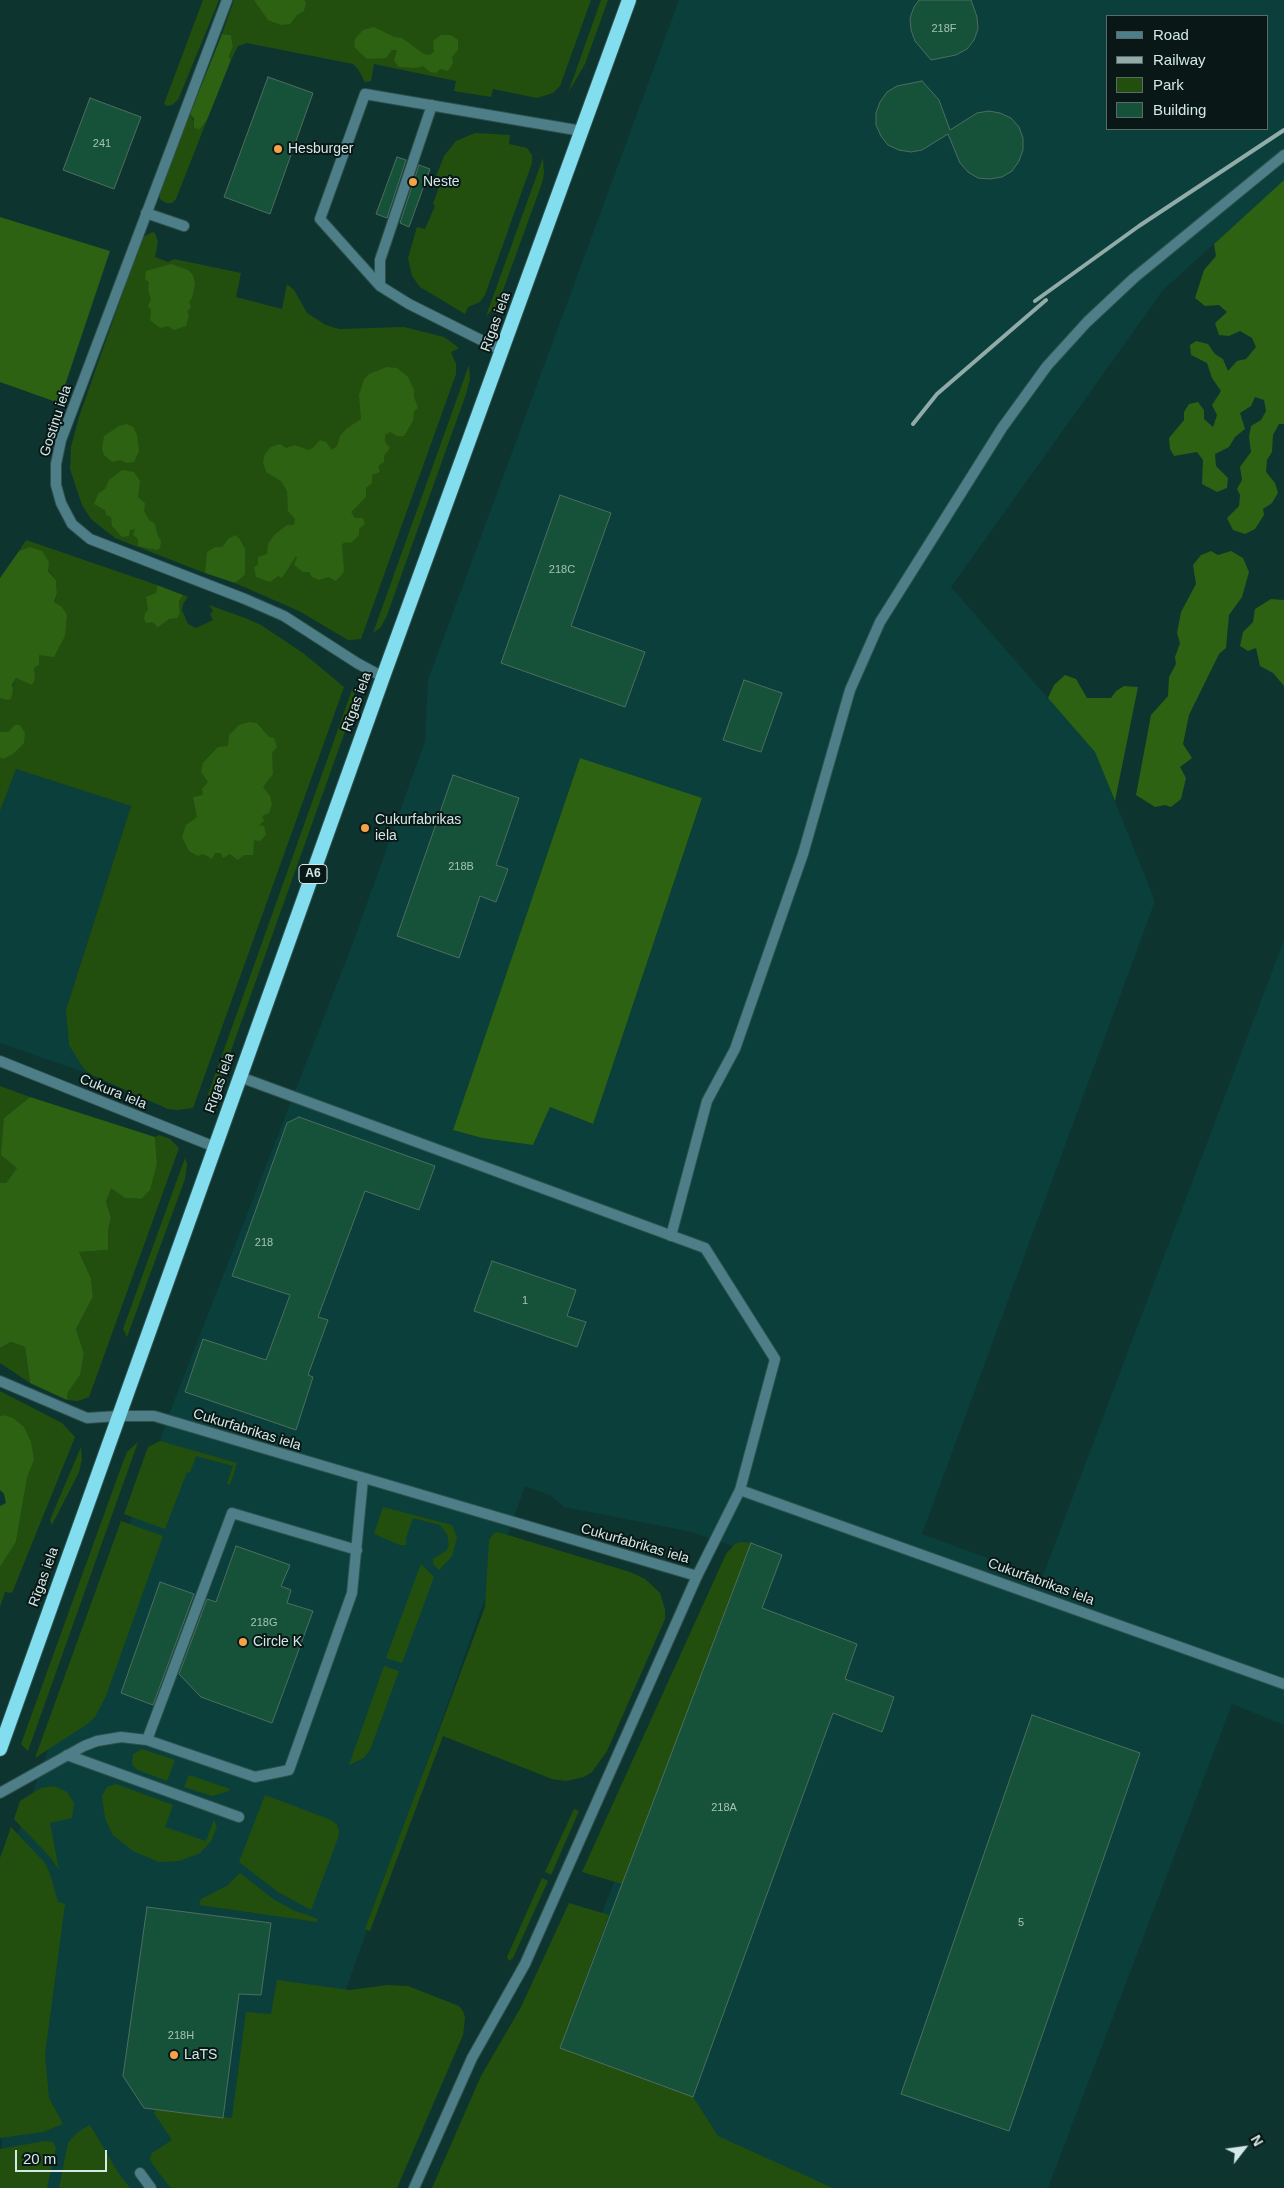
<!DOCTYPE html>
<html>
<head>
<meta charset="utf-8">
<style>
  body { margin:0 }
  #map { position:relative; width:1284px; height:2188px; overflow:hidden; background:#0e3430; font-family:Helvetica,sans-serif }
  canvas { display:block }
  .legend { position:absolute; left:1106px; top:15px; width:162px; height:115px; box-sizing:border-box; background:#091817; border:1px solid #5a6b69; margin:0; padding:6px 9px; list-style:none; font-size:15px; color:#d4e8e5 }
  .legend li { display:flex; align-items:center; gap:10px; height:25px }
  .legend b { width:25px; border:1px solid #5a6b69 }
  .north { position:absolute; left:1219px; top:2123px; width:50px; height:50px; -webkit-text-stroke:4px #091817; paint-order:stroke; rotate:60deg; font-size:14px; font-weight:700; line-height:20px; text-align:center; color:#d4e8e5 }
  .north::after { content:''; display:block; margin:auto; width:18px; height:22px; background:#d4e8e5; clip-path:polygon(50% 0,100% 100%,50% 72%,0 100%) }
  .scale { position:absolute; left:15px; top:2150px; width:92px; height:22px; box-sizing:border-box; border:2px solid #d4e8e5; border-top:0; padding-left:6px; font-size:15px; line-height:18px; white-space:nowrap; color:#d4e8e5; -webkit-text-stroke:4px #091817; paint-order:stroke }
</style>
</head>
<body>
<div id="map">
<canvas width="1284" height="2188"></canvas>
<ul class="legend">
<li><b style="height:6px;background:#4e7f89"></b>Road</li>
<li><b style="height:6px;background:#91aba8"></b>Railway</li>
<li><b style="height:14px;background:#234f0e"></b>Park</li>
<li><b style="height:14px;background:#16523a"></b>Building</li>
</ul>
<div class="north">N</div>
<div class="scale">20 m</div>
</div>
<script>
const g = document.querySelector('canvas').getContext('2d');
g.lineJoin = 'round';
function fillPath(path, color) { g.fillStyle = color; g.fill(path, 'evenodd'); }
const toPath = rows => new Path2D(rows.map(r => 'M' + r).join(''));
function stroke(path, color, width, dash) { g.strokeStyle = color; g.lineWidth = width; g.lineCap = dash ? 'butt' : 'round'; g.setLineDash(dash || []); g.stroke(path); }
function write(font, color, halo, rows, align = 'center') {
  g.font = font + ' Helvetica,sans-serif'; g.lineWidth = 4; g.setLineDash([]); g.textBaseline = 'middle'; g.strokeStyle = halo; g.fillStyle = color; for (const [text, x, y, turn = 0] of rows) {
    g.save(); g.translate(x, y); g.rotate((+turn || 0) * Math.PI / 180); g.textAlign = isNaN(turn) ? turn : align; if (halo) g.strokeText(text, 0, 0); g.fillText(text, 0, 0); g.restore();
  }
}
fillPath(toPath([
  [679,0,1284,0,1284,180,1163,290,951,587,1095,752,1155,901,922,1534,1042,1578,1284,940,1284,1725,1232,1704,1048,2188,833,2188,545,2059,744,1550,692,1532,564,1507,550,1495,525,1486,301,2116,206,2188,2,2188,0,1883,173,1404,351,948,425,741,428,680],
  [1108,16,1268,16,1268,129,1108,129],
  [580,758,702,799,592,1124,550,1107,533,1145,482,1138,453,1130],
  [16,769,131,806,66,1010,83,1069,92,1075,0,1043,0,811]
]), '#0b3f3b');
fillPath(toPath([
  [203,0,219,0,178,100,172,105,167,106,164,104],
  [234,0,591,0,560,86,553,93,537,98,493,89,491,97,454,91,456,81,374,64,371,81,365,82,358,69,353,64,247,43,238,46,231,60,229,57,233,46,231,35,222,34],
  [601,0,608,0,585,64,568,93],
  [190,114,199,130,207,120,176,199,172,203,166,203,160,199,159,193],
  [475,133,510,135,509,144,527,148,532,155,532,163,485,295,480,302,468,307,465,314,420,287,412,276,408,258,417,227,425,229,435,206,433,204,439,187,433,184,444,156,456,141],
  [543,158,544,174,542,183,498,304,486,316],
  [152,232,155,233,158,242,155,257,168,262,174,259,241,273,236,297,282,309,287,284,294,290,307,313,326,325,339,329,404,327,444,337,459,348,451,352,456,364,456,374,361,639,348,640,299,611,235,583,245,575,245,547,240,539,228,539,222,547,208,559,205,573,115,538,91,519,82,505,70,469,71,447,79,417,142,238],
  [469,365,470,379,466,394,386,618,380,628,373,633],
  [26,540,157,585,156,593,148,602,148,610,152,622,162,623,180,613,179,602,183,595,188,597,183,604,182,610,188,624,196,628,213,620,210,614,213,611,209,605,245,618,261,625,303,653,344,687,193,1108,177,1110,168,1109,92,1075,84,1069,69,1045,66,1010,131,806,16,769,0,811,0,757,4,759,8,732,0,732,0,698,6,700,16,678,23,680,33,674,34,668,39,665,39,655,57,593,56,580,29,547,19,551],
  [353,687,355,700,348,723,218,1087,212,1098,205,1103],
  [0,1086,30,1097,4,1118,17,1168,6,1183,0,1183],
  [159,1135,170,1139,179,1148,89,1397,78,1401,67,1400,68,1392,80,1374,84,1354,76,1329,93,1297,91,1278,79,1252,108,1250,108,1231,111,1217,106,1202,111,1187,125,1198,141,1199,157,1163,155,1137],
  [185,1158,187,1164,185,1179,127,1337,123,1329],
  [11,1342,25,1347,30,1383,0,1363,0,1348],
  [0,1391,62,1423,75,1437,12,1593,5,1592,0,1607,0,1567,16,1542,27,1478,34,1460,3,1415,0,1416],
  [160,1441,237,1463,230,1485,227,1484,233,1466,196,1456,190,1473,187,1472,165,1529,124,1514,148,1447],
  [138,1442,28,1751,21,1744,123,1462,127,1452],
  [81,1447,82,1459,79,1472,52,1525,50,1520],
  [383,1507,452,1525,457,1538,452,1556,439,1570,433,1564,433,1559,446,1551,449,1545,447,1534,440,1525,413,1518,406,1538,406,1545,400,1545,374,1534],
  [121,1521,163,1536,106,1696,95,1717,86,1725,35,1758],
  [498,1532,630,1572,645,1579,660,1593,665,1609,665,1619,607,1751,592,1772,584,1777,566,1781,552,1779,443,1736,370,1931,365,1929,485,1607,489,1540,494,1533],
  [741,1542,751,1543,622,1884,582,1872,726,1554,735,1544],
  [421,1564,434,1577,402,1663,386,1658],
  [384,1666,399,1671,370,1750,364,1758,349,1765],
  [142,1749,175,1760,167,1781,138,1770,132,1765,133,1754],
  [189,1775,230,1789,229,1791,212,1796,184,1787],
  [116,1784,173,1805,165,1827,206,1841,214,1820,217,1827,211,1841,200,1853,179,1861,159,1862,133,1851,113,1835,105,1818,102,1796,107,1787],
  [54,1786,67,1792,74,1803,72,1818,50,1823,59,1870,51,1858,14,1819,20,1801,41,1788],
  [265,1795,331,1820,337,1825,339,1831,338,1838,311,1910,278,1892,239,1862],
  [574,1809,579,1811,551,1875,545,1872],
  [11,1827,45,1863,50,1874,58,1902,65,1904,45,2054,49,2098,63,2124,43,2132,0,2138,0,1858],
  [240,1873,273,1899,293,1910,318,1919,317,1922,199,1905,201,1899,227,1886],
  [542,1878,548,1881,513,1958,509,1961,507,1957],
  [569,1903,609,1915,560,2048,693,2097,718,2136,833,2188,432,2188,481,2076,521,2007],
  [277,1980,350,1990,388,1985,408,1986,459,2006,463,2011,465,2018,463,2035,397,2188,171,2188,153,2165,150,2159,152,2153,172,2140,154,2113,156,2109,232,2118,246,2012,271,2014],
  [90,2125,119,2174,130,2188,59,2188,68,2143,78,2132],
  [45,2141,53,2142,56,2148,47,2188,0,2188,0,2149]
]), '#234f0e');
fillPath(toPath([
  [254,0,304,0,306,2,304,11,297,15,290,24,281,25,268,20],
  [374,27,394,37,402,38,424,54,429,55,434,52,433,41,441,35,451,35,458,40,458,50,452,57,453,63,448,71,440,69,436,73,430,72,423,66,416,68,399,67,394,61,397,50,392,50,386,58,367,59,354,47,355,39,363,30],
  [222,34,231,35,233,46,229,57,231,60,207,120,199,130,194,127,194,119,190,114],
  [1284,180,1284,424,1279,424,1273,435,1272,452,1267,460,1266,472,1275,483,1278,493,1272,503,1263,509,1264,515,1255,529,1245,534,1233,530,1227,518,1239,506,1240,495,1237,489,1242,480,1240,467,1251,452,1249,437,1251,426,1261,420,1266,411,1264,400,1255,397,1251,406,1240,413,1245,429,1235,437,1229,447,1215,454,1216,466,1228,478,1227,488,1217,492,1202,484,1203,460,1197,452,1174,456,1170,449,1169,438,1184,420,1184,412,1189,404,1198,402,1204,410,1204,419,1213,427,1217,415,1212,405,1221,391,1212,378,1207,363,1191,355,1190,345,1196,341,1208,344,1215,354,1223,359,1228,371,1237,361,1246,359,1256,347,1252,338,1240,331,1229,336,1219,335,1215,323,1227,312,1219,305,1205,306,1195,298,1204,270,1216,256,1214,244],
  [0,217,110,251,59,403,0,382],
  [171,264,188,270,193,275,195,284,192,298,189,302,191,307,187,312,189,315,186,326,174,330,168,326,160,328,150,320,151,310,148,306,151,299,148,290,149,282,145,279,146,271],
  [387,367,397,368,408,377,414,390,414,397,418,408,414,411,413,421,404,436,397,436,390,432,385,435,385,442,390,448,384,456,384,462,378,466,380,472,372,475,372,483,366,488,366,497,351,512,355,518,363,518,365,524,359,529,359,535,351,543,346,542,342,544,344,571,341,576,335,581,329,577,319,580,312,577,309,572,303,572,294,565,297,557,296,556,282,578,278,576,270,582,256,577,254,567,258,565,258,557,267,554,268,544,274,535,287,525,294,525,295,519,288,511,287,491,281,481,266,472,263,462,265,454,271,447,280,444,286,448,295,445,308,450,313,448,320,440,326,442,332,450,337,446,340,436,346,429,361,419,359,395,364,379,369,374],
  [127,424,133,427,137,435,139,451,134,462,127,463,120,460,112,462,104,455,102,449,104,436,119,426],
  [122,470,134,472,140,481,138,497,145,503,144,511,149,520,155,524,157,534,161,541,160,548,157,550,138,546,138,539,133,535,135,529,130,530,129,536,122,537,112,526,111,517,106,515,105,510,94,504,98,494,105,489,109,480],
  [235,535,240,539,245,548,245,575,235,583,205,573,207,552,215,547,222,547,228,539],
  [29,547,42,551,49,562,48,571,56,580,57,593,54,602,62,607,67,615,65,636,54,657,39,655,39,665,34,668,35,679,32,685,16,678,12,685,13,690,11,699,6,700,0,698,0,578,19,551],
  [1211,551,1218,555,1231,551,1243,558,1249,572,1242,597,1229,615,1226,648,1219,654,1189,715,1183,744,1192,758,1180,767,1186,778,1181,799,1171,807,1165,805,1155,807,1136,795,1151,715,1168,696,1169,677,1176,664,1175,657,1180,643,1177,633,1181,612,1196,584,1193,565,1201,555],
  [157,585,183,595,179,602,180,613,177,618,169,619,158,627,152,622,146,623,144,619,145,613,148,610,146,597,156,593],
  [1271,599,1284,600,1284,686,1273,673,1260,666,1256,648,1248,651,1240,646,1243,632,1253,622,1255,609],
  [1065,675,1076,679,1087,698,1111,698,1116,691,1124,686,1138,687,1115,801,1095,752,1048,698,1054,685],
  [249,722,257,723,269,737,274,738,277,747,272,753,273,774,263,787,270,796,272,804,269,813,262,816,264,821,259,825,264,826,266,835,260,841,254,840,253,855,244,855,238,860,230,854,223,858,221,853,215,853,212,859,203,854,198,856,189,851,182,837,186,825,197,817,193,797,203,795,202,789,208,782,201,772,203,763,218,747,228,746,229,735,239,725],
  [15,725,20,725,25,733,24,743,13,754,3,759,0,757,0,732,8,732],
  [580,758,702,798,593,1124,550,1107,533,1145,482,1138,453,1130],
  [30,1097,155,1137,157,1163,150,1190,141,1199,125,1198,111,1188,106,1202,111,1217,108,1231,108,1250,79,1252,91,1278,93,1297,76,1329,84,1354,80,1375,68,1392,67,1400,30,1383,25,1347,11,1342,0,1348,0,1183,6,1183,17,1168,1,1155,4,1118],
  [3,1415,13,1418,24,1427,31,1442,34,1460,27,1478,16,1542,0,1567,0,1506,6,1503,4,1494,0,1490,0,1416]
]), '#2c6212');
const building = toPath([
  [919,0,971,0,977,17,978,29,974,40,967,49,956,55,931,60,915,41,911,30,910,18,914,7,919,0],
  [268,77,313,93,270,214,224,197,268,77],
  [922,81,939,100,950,130,977,113,989,111,1000,113,1011,118,1019,127,1023,138,1023,150,1019,161,1012,171,1002,177,990,179,978,178,968,172,960,163,948,134,922,150,911,152,899,150,888,145,881,136,876,125,876,113,880,102,887,92,897,86,922,81],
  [90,98,141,117,114,189,63,170,90,98],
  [397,157,406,160,387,218,376,214,397,157],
  [419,165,430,169,409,227,400,223,419,165],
  [560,495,611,513,571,626,645,652,625,707,501,663,560,495],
  [744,680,782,693,761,752,723,740,744,680],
  [453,775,519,798,496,865,508,869,496,902,480,896,459,958,397,936,453,775],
  [299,1117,435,1166,419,1210,365,1191,318,1317,328,1320,308,1375,313,1377,296,1430,185,1392,203,1339,266,1360,290,1295,232,1276,287,1123,299,1117],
  [492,1261,576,1290,567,1316,586,1322,577,1347,474,1311,492,1261],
  [751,1543,782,1555,762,1608,857,1644,845,1679,894,1697,882,1732,833,1713,693,2097,560,2048,751,1543],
  [236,1546,290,1565,281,1586,291,1590,287,1603,313,1611,272,1723,201,1697,179,1674,207,1599,216,1602,236,1546],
  [160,1582,194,1594,153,1705,121,1693,160,1582],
  [1032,1715,1140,1753,1009,2131,901,2094,1032,1715],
  [147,1907,271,1923,261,1995,239,1994,223,2118,144,2108,123,2076,147,1907]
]);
fillPath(building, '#16523a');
stroke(building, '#4f6d5e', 1);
const service = toPath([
  [146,213,184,226],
  [380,286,380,260,432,105],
  [503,351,409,304,380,286,320,219,365,94,582,131],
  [671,1236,707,1101,735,1049,803,854,850,690,880,622,1002,428,1047,366,1087,322,1134,278,1284,155],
  [0,1381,87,1418,119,1416],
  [147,1740,232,1513,357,1550],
  [67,1755,239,1817],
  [0,1793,84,1746,97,1741,121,1737,147,1740,255,1777,289,1770,352,1593,363,1479],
  [140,2173,151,2188],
  [414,2188,472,2058,525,1964,697,1576]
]);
const minor = toPath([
  [227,0,61,440,56,464,56,485,61,503,72,524,90,539,245,599,284,616,357,663,383,677],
  [0,1061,215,1147],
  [240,1077,705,1248,775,1359,740,1490],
  [119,1416,154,1416,697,1576,740,1490,1284,1684]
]);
const trunk = toPath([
  [0,1749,383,677,629,0]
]);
stroke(service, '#2e514d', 12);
stroke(minor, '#2e514d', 12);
stroke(trunk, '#2e514d', 16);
stroke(service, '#4e7f89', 10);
stroke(minor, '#4e7f89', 10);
stroke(trunk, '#82deef', 14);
stroke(toPath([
  [1035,301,1139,226,1284,130],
  [913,424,937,394,1046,300]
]), '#91aba8', 4);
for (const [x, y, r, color] of [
  [278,149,5,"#f6a247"],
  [413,182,5,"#f6a247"],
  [365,828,5,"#f6a247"],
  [243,1642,5,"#f6a247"],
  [174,2055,5,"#f6a247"]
]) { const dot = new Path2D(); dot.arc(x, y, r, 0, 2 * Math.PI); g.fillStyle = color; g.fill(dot); stroke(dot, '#091817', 2); }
write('11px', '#a4c2ba', null, [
  ["218F",944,29],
  ["241",102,144],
  ["218C",562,570],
  ["218B",461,867],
  ["218",264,1243],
  ["1",525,1301],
  ["218G",264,1623],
  ["218A",724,1808],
  ["5",1021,1923],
  ["218H",181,2036]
]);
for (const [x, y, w] of [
  [313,874,28]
]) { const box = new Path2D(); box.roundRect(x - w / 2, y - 9.5, w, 19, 4); g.fillStyle = '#091817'; g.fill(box); stroke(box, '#d4e8e5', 1); }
write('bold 12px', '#d4e8e5', null, [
  ["A6",313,874]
]);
write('14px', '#d4e8e5', '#091817', [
  ["Hesburger",288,149],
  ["Neste",423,182],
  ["Cukurfabrikas",375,820],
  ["iela",375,836],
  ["Circle K",253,1642],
  ["LaTS",184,2055]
], 'left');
write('14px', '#d4e8e5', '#091817', [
  ["Rīgas iela",496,322,-70],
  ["Gostiņu iela",56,421,-72],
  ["Rīgas iela",357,702,-70],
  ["Rīgas iela",220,1083,-71],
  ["Cukura iela",113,1092,22],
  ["Cukurfabrikas iela",247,1430,17],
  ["Cukurfabrikas iela",635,1544,16],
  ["Rīgas iela",44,1577,-70],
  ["Cukurfabrikas iela",1041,1582,20]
]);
</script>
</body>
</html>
